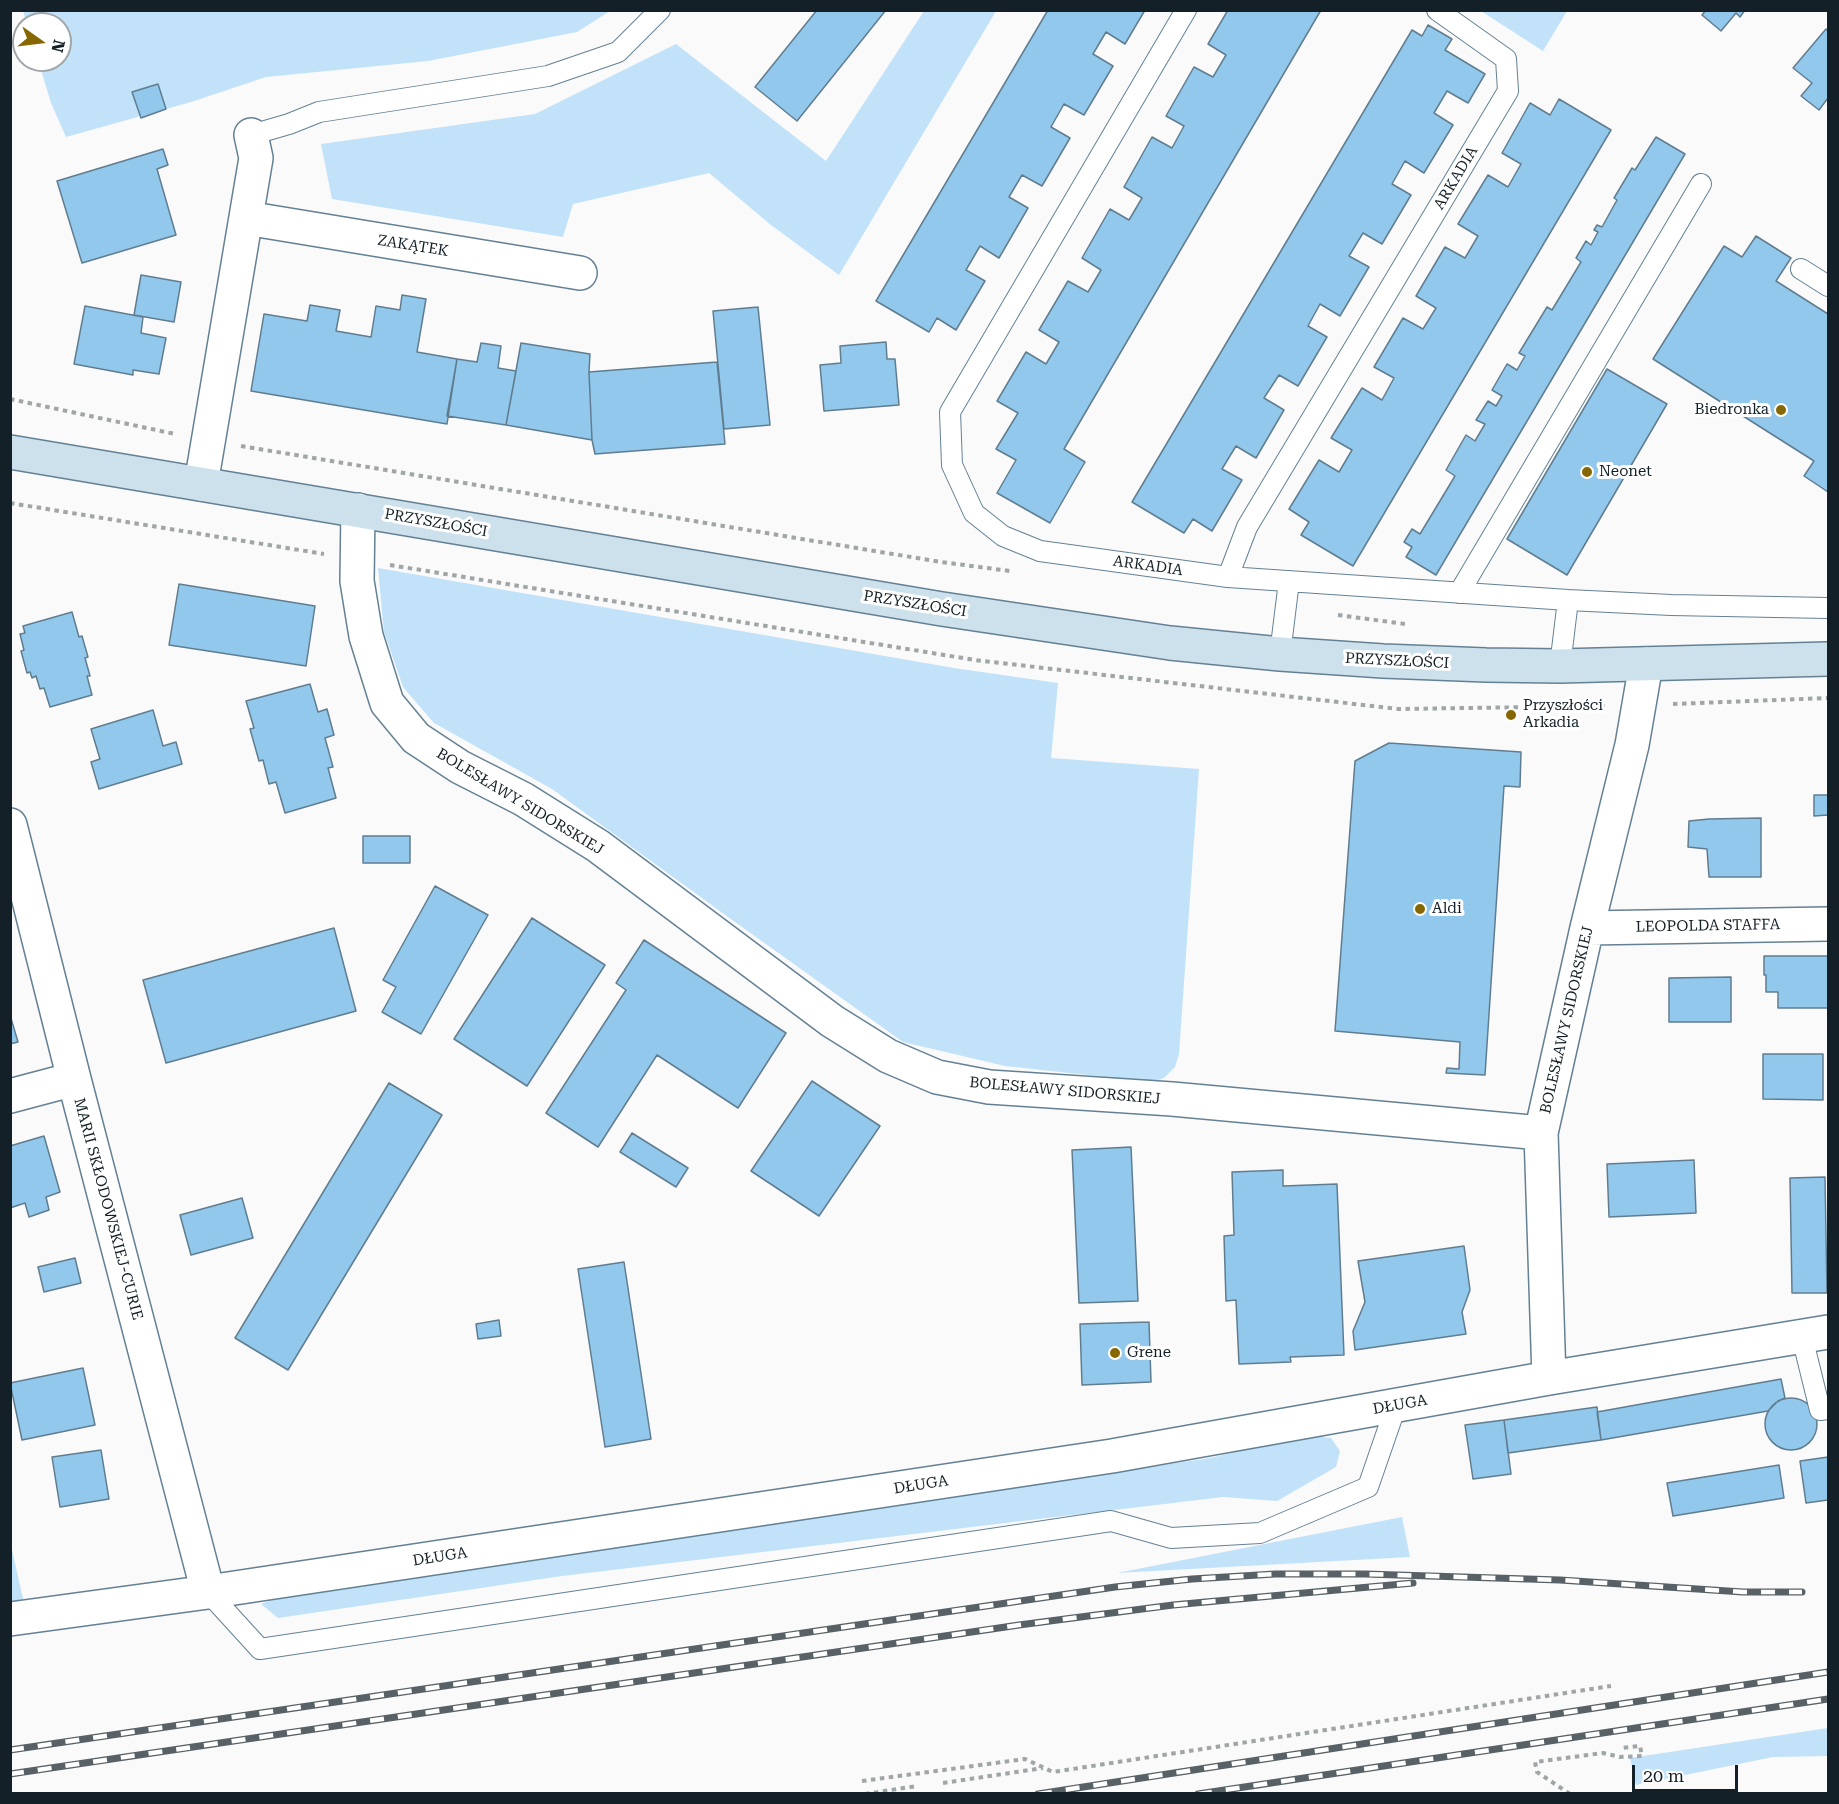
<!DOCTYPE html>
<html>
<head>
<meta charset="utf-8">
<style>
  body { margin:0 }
  #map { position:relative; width:1839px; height:1804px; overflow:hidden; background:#fafafa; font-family:"Roboto Serif",serif }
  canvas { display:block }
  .frame { position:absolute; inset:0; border:12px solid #142027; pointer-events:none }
  .north { position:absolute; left:12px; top:12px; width:60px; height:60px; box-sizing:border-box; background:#fff; border:2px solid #a1a6a9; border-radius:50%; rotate:104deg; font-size:16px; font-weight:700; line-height:24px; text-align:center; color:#142027 }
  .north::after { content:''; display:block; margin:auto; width:21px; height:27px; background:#866701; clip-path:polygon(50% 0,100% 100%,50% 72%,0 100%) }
  .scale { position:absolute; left:1632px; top:1765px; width:106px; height:27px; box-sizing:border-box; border:3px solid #142027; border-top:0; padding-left:8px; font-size:18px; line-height:21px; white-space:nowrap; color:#142027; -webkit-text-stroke:4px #fff; paint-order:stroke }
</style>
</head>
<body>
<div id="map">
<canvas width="1839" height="1804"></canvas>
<div class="frame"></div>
<div class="north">N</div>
<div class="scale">20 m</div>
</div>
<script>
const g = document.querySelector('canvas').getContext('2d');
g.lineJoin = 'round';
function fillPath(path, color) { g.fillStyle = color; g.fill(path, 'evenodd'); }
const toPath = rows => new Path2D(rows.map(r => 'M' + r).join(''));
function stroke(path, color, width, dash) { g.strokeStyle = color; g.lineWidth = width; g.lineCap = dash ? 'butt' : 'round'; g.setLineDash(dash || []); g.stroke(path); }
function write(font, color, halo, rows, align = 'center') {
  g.font = font + ' "Roboto Serif",serif'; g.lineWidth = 6; g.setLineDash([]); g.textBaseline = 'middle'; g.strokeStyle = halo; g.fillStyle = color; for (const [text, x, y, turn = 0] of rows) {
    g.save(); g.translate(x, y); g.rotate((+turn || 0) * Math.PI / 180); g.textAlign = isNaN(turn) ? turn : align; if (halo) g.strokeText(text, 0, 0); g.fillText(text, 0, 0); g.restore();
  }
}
fillPath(toPath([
  [23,11,610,11,577,32,428,61,266,77,191,102,66,137,51,103,38,60,60,60,60,24,27,24],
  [924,11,996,11,839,275,771,225,709,173,573,204,563,237,332,199,321,144,535,114,676,44,826,161],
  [1481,11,1567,11,1543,51],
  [378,568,954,668,1058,683,1051,758,1199,769,1179,1054,1175,1067,1164,1078,1152,1082,1005,1066,903,1042,728,917,552,789,434,723,403,687,384,632],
  [1308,1435,1331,1438,1340,1451,1336,1467,1277,1501,1223,1497,562,1576,278,1618,261,1604,289,1593,767,1524,1210,1458],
  [1402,1517,1410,1557,1117,1573],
  [10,1541,24,1603,10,1605],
  [1828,1728,1828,1756,1773,1757,1636,1785,1630,1758]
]), '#c1e2f9');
const building = toPath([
  [817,10,886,10,797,121,755,87,817,10],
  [1048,10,1145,10,1125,44,1106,32,1093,54,1113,66,1084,115,1064,104,1051,127,1070,138,1042,186,1022,175,1009,197,1028,208,999,258,980,246,966,270,985,281,956,330,937,318,929,332,876,301,1048,10],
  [1228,10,1321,10,1064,449,1085,462,1050,523,997,493,1016,460,996,449,1018,413,997,401,1026,352,1046,364,1059,342,1039,330,1068,281,1088,292,1101,270,1082,258,1110,209,1129,220,1142,198,1124,187,1152,137,1172,148,1184,126,1166,116,1194,67,1213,77,1226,55,1208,44,1228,10],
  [1706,10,1745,10,1740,17,1736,13,1721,31,1702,15,1706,10],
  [1428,25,1452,39,1445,50,1485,74,1468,103,1447,91,1434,113,1453,125,1424,173,1405,161,1392,184,1411,195,1382,244,1363,233,1349,256,1369,267,1340,316,1320,304,1308,326,1327,337,1298,386,1279,375,1264,398,1284,410,1256,458,1236,446,1222,469,1242,480,1212,531,1193,519,1184,533,1132,502,1412,30,1422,36,1428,25],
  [1826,29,1828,31,1828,98,1819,110,1801,96,1812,83,1793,68,1826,29],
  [158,84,166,109,141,118,132,92,158,84],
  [1559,99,1611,130,1353,566,1301,535,1309,522,1289,509,1319,460,1339,472,1352,450,1331,438,1362,388,1382,400,1394,378,1374,367,1403,318,1423,329,1436,308,1416,296,1445,247,1465,258,1478,236,1458,224,1488,175,1508,187,1521,164,1502,153,1530,103,1550,115,1559,99],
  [1656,137,1685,154,1436,575,1406,557,1412,547,1404,542,1412,529,1420,534,1455,476,1446,470,1466,435,1475,441,1485,424,1476,420,1488,401,1496,406,1502,396,1492,390,1507,364,1517,370,1525,356,1519,353,1547,307,1552,310,1581,262,1576,258,1586,241,1591,245,1598,232,1594,230,1597,225,1602,227,1617,200,1614,198,1632,168,1635,170,1656,137],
  [163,149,168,165,157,169,176,235,82,263,57,181,163,149],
  [1756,236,1791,258,1776,281,1828,314,1828,492,1804,476,1814,461,1653,359,1724,246,1742,257,1756,236],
  [141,275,181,282,174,322,134,315,141,275],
  [402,295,426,299,417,352,457,359,447,424,251,391,264,314,307,321,310,305,340,310,336,331,371,337,376,306,400,310,402,295],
  [85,306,143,317,141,333,166,338,159,374,133,370,133,375,74,364,85,306],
  [758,307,770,425,724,429,713,311,758,307],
  [886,342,887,359,895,359,899,405,824,411,820,365,841,363,840,346,886,342],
  [481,343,501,346,498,368,516,371,506,425,447,416,457,359,477,362,481,343],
  [521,343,590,354,589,372,592,440,506,425,521,343],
  [717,362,725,444,595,454,592,440,589,372,717,362],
  [1607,369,1667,404,1567,575,1507,539,1607,369],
  [179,584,315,606,306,666,169,645,179,584],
  [72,612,79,637,82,636,88,657,85,658,90,676,87,676,92,695,50,707,44,688,40,689,36,676,32,678,30,672,27,673,21,651,24,650,20,634,25,633,23,626,72,612],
  [310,684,318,712,327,709,334,735,325,738,333,767,328,768,336,798,285,813,276,782,269,784,263,760,259,761,250,729,254,728,246,701,310,684],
  [153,710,163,746,176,742,182,764,99,789,91,762,100,759,91,729,153,710],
  [1389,743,1521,752,1520,787,1504,786,1485,1075,1446,1073,1447,1068,1459,1069,1460,1042,1335,1031,1355,761,1389,743],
  [1814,795,1828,795,1828,827,1828,815,1814,816,1814,795],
  [1761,818,1761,877,1709,877,1707,849,1688,847,1689,821,1709,819,1761,818],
  [363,836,410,836,410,863,363,863,363,836],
  [435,886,488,915,421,1034,382,1012,396,987,383,980,435,886],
  [532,918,605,965,527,1086,454,1039,532,918],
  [334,928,356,1011,166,1063,143,980,334,928],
  [644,940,786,1033,738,1108,657,1055,598,1147,546,1113,626,990,616,983,644,940],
  [1764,956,1828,956,1828,1008,1778,1008,1778,992,1766,992,1766,975,1764,975,1764,956],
  [1731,977,1731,1022,1669,1022,1669,978,1731,977],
  [10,1015,18,1042,10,1044,10,1015],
  [1763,1054,1823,1054,1823,1100,1763,1099,1763,1054],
  [812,1081,880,1126,819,1216,751,1171,812,1081],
  [389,1083,442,1115,288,1370,235,1338,389,1083],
  [632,1133,688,1168,676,1187,620,1152,632,1133],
  [44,1136,60,1192,46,1197,49,1210,29,1217,25,1203,10,1208,10,1146,44,1136],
  [1131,1147,1138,1301,1079,1303,1072,1150,1131,1147],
  [1694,1160,1696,1213,1609,1217,1607,1164,1694,1160],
  [1283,1170,1283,1186,1337,1184,1344,1355,1290,1357,1291,1362,1239,1364,1236,1300,1226,1301,1224,1236,1234,1235,1232,1172,1283,1170],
  [1825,1177,1827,1293,1792,1293,1790,1178,1825,1177],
  [242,1198,253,1238,191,1255,180,1215,242,1198],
  [1464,1246,1470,1290,1462,1312,1466,1334,1355,1350,1353,1331,1365,1302,1358,1261,1464,1246],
  [75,1258,81,1283,44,1292,38,1267,75,1258],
  [624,1262,651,1439,605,1447,578,1269,624,1262],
  [499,1320,501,1336,478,1339,476,1324,499,1320],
  [1149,1322,1151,1382,1082,1385,1080,1324,1149,1322],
  [83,1368,95,1425,22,1440,10,1383,83,1368],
  [1781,1379,1785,1398,1778,1401,1768,1411,1601,1440,1597,1412,1781,1379],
  '1765 1424a26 26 0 1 1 52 0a26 26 0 1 1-52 0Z',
  [1597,1407,1601,1440,1508,1453,1504,1420,1597,1407],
  [1504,1420,1511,1474,1473,1479,1465,1425,1504,1420],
  [101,1450,109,1499,60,1507,52,1457,101,1450],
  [1828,1457,1828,1500,1806,1503,1800,1461,1828,1457],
  [1779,1465,1784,1498,1673,1516,1667,1483,1779,1465]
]);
fillPath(building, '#91c8ec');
stroke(building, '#607d90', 1.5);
const lane = toPath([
  [1186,10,950,412,952,465,974,513,1003,536,1040,551,1228,577,1247,527,1508,91,1506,59,1437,10],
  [251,135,289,124,319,112,548,76,618,52,660,10],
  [1801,269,1828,286],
  [1228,577,1568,600,1560,666],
  [1459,593,1701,184],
  [1568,600,1671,605,1828,608],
  [1280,654,1289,581],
  [1802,1337,1820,1410,1828,1409],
  [208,1592,260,1649,1111,1521,1171,1538,1260,1533,1368,1487,1396,1406]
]);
const street = toPath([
  [246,218,580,273],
  [201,484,256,158,251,135],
  [358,510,357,581,366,636,387,703,416,738,460,767,523,799,598,846,832,1021,888,1056,937,1077,989,1087,1172,1099,1541,1133,1587,928,1632,745,1646,664],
  [10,825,74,1079,208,1592],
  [1587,928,1828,924],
  [10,1096,74,1079],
  [1541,1133,1549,1378],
  [10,1619,208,1592,1112,1456,1549,1378,1828,1332]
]);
const secondary = toPath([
  [10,452,942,609,1170,643,1280,654,1383,661,1486,665,1560,666,1828,659]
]);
stroke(lane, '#648194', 22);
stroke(street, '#648194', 36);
stroke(secondary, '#648194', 36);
stroke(toPath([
  [10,399,175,434],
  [241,446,941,562,1010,571],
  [10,503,324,554],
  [390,565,975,660,1398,709,1605,706],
  [1338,615,1405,624],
  [1673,704,1828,698],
  [862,1781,1025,1759,1053,1772,1611,1686],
  [943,1783,1043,1768],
  [865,1794,917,1786],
  [1570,1794,1537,1772,1535,1762,1603,1753,1620,1757,1642,1756,1640,1746,1621,1748]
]), '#a0a5a7', 4, [4.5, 4.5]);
stroke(lane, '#fff', 20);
stroke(street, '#fff', 33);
stroke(secondary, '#cde1ed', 33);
const rail = toPath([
  [10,1750,1115,1587,1192,1579,1275,1574,1365,1574,1560,1580,1743,1592,1802,1592],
  [10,1774,1019,1625,1173,1605,1413,1583],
  [1038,1794,1828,1672],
  [1198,1794,1828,1699]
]);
stroke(rail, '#586166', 7);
stroke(rail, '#fff', 4.5, [14]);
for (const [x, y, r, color] of [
  [1781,410,6,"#866701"],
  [1587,472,6,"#866701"],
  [1511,715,6,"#866701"],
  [1420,909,6,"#866701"],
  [1115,1353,6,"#866701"]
]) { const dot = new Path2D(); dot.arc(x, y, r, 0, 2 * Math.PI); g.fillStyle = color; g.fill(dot); stroke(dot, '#fff', 2); }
write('15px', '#142027', '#fff', [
  ["ARKADIA",1456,178,-59],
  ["ZAKĄTEK",413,246,9],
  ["PRZYSZŁOŚCI",436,523,10],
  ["ARKADIA",1148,566,8],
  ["PRZYSZŁOŚCI",915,604,9],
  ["PRZYSZŁOŚCI",1397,661,3],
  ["BOLESŁAWY SIDORSKIEJ",520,802,31],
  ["LEOPOLDA STAFFA",1708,926,-1],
  ["BOLESŁAWY SIDORSKIEJ",1567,1020,-77],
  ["BOLESŁAWY SIDORSKIEJ",1065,1091,5],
  ["MARII SKŁODOWSKIEJ-CURIE",108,1209,75],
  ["DŁUGA",1400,1405,-10],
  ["DŁUGA",921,1485,-9],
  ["DŁUGA",440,1557,-9]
]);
write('15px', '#142027', '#fff', [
  ["Biedronka",1769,410,"right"],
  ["Neonet",1599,472],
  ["Przyszłości",1523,706],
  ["Arkadia",1523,723],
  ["Aldi",1432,909],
  ["Grene",1127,1353]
], 'left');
</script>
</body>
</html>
